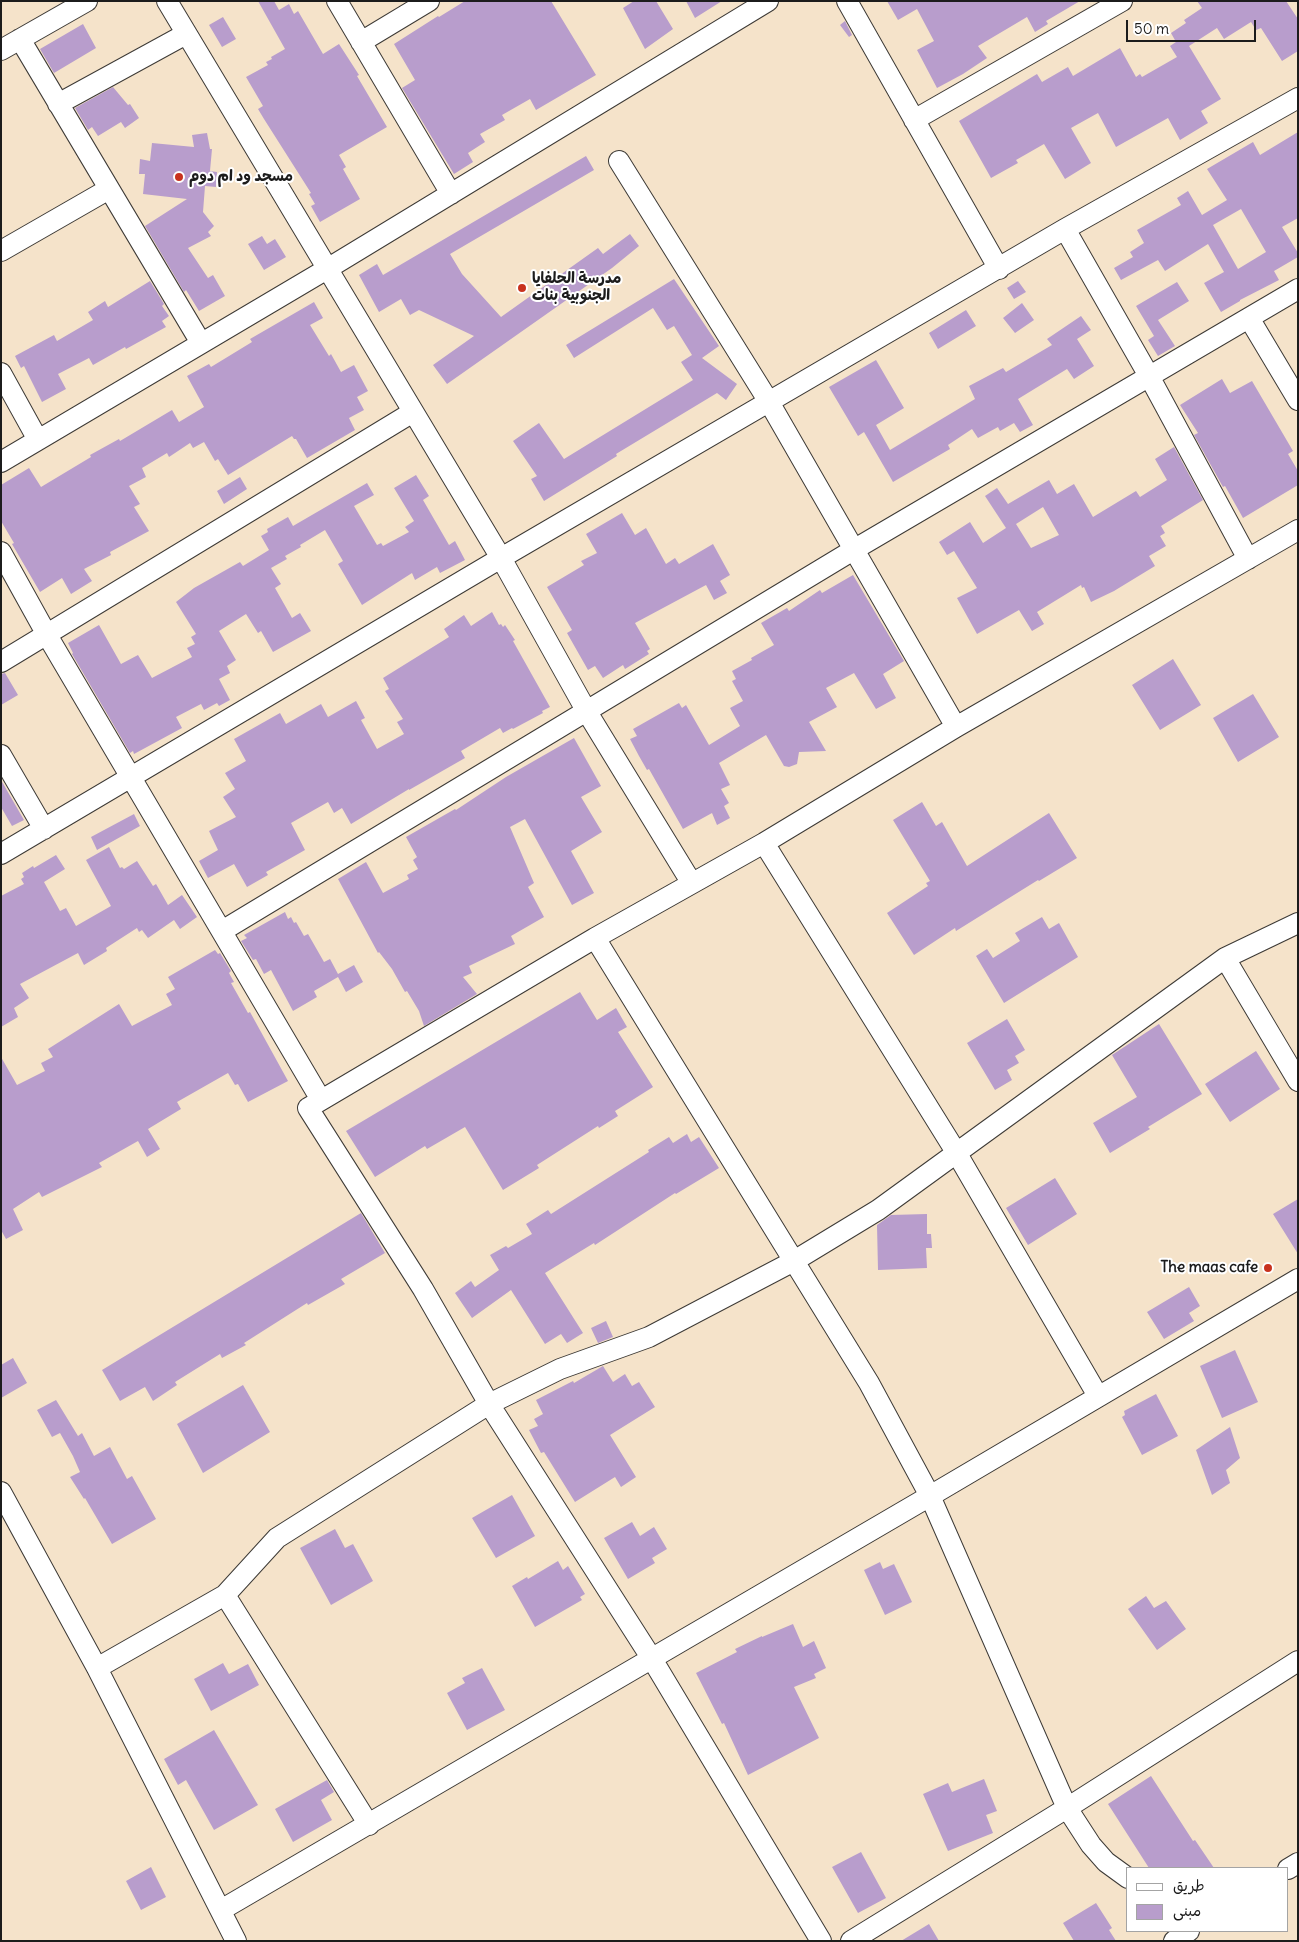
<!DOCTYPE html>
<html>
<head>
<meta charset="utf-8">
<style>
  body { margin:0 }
  #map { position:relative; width:1299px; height:1942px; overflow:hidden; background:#f5e3ca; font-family:Delius,"Playpen Sans Arabic",sans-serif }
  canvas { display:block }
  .frame { position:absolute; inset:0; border:2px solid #1c1c1c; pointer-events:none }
  .legend { position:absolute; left:1126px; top:1867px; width:162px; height:65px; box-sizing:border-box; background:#fff; border:1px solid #a4a4a4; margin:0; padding:6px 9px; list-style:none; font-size:15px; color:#1c1c1c }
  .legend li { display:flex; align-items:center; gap:10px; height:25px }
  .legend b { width:25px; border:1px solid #a4a4a4 }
  .scale { position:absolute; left:1126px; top:20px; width:130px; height:22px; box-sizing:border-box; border:2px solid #1c1c1c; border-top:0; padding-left:6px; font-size:15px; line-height:18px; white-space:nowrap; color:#1c1c1c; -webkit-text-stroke:4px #fff; paint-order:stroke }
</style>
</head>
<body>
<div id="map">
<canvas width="1299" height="1942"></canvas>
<div class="frame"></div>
<ul class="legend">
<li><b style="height:6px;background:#fff"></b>طريق</li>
<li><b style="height:14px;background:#b89dcc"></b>مبنى</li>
</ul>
<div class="scale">50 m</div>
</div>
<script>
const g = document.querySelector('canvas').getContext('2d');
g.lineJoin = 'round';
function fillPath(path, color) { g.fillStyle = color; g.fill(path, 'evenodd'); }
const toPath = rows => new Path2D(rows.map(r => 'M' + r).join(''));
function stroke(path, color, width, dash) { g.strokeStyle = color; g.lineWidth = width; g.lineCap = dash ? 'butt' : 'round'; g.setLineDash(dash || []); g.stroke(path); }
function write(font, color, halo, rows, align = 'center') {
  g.font = font + ' Delius,"Playpen Sans Arabic",sans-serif'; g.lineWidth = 4; g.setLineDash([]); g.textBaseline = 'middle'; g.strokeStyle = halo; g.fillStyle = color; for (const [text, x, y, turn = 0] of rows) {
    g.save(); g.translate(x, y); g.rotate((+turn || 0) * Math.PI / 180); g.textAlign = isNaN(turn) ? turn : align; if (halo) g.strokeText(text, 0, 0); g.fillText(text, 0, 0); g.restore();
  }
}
fillPath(toPath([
  [258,1,274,1,279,10,289,4,294,14,298,11,323,54,339,44,359,75,357,76,387,127,339,155,346,167,343,169,360,199,320,222,311,206,315,204,309,194,311,193,264,119,258,109,263,106,246,77,268,65,266,62,272,59,271,57,285,49],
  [465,1,551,1,596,75,536,110,530,99,502,115,505,120,480,134,485,142,468,153,473,162,454,174,402,88,415,80,394,44,438,16,439,17],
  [634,1,656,1,673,29,645,49,623,8],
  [686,1,722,1,695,18],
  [887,1,1080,1,1046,21,1048,24,1035,32,1027,17,978,46,987,58,963,74,937,88,917,50,934,41,917,9,898,20],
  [1197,1,1286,1,1298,19,1298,51,1282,61,1261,28,1256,30,1251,22,1224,39,1217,28,1189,46,1221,99,1201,111,1208,123,1180,140,1168,118,1116,147,1098,113,1071,128,1091,163,1065,179,1044,144,1016,160,1018,163,991,178,959,121,1037,74,1042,82,1068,67,1073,76,1120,48,1136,77,1140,74,1142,77,1177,57,1170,46,1176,42,1171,33,1186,23,1184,20,1202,8],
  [223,17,236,39,222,47,209,25],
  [845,21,852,35,849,37,840,25],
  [83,24,96,48,54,73,40,49],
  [113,87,128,105,130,104,139,118,125,128,121,122,98,136,92,127,88,130,75,108],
  [1298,132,1298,218,1282,227,1298,253,1298,257,1274,271,1279,280,1240,300,1240,301,1221,312,1204,283,1224,272,1208,244,1165,271,1158,260,1121,280,1114,268,1133,257,1130,252,1144,243,1137,230,1181,205,1177,198,1188,191,1202,215,1227,200,1207,169,1253,142,1260,155],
  [1241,209,1266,252,1238,269,1213,225],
  [207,133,210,149,212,149,210,171,217,172,216,187,205,186,203,212,214,226,208,232,211,236,188,248,208,278,213,275,225,296,199,311,186,290,184,292,145,226,187,199,143,194,145,174,139,174,140,159,150,161,152,143,194,147,192,135],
  [586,156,594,170,450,254,462,274,501,317,598,248,603,254,630,234,639,246,612,268,447,384,433,365,474,336,419,310,410,315,401,299,379,312,359,275,377,264,383,275],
  [262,236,267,244,275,239,286,257,264,270,248,244],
  [674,279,719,346,702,358,737,384,726,400,717,393,616,454,617,456,544,501,531,479,537,476,513,441,539,423,564,459,693,380,681,362,692,355,674,326,667,330,653,308,574,358,566,345],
  [150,281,164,304,162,306,169,316,162,321,166,327,126,349,125,347,93,365,89,358,58,374,66,389,42,402,24,366,21,368,15,356,54,335,57,341,93,320,88,312,105,301,108,307],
  [1018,281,1026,292,1014,299,1007,288],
  [1177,282,1189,301,1158,320,1175,346,1158,356,1148,340,1154,336,1136,306],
  [314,302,323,318,310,325,329,356,331,354,341,372,354,365,368,391,357,397,364,410,349,418,355,430,307,458,296,439,294,439,292,436,228,475,218,459,215,461,204,442,193,448,190,443,169,457,167,453,142,468,146,477,129,486,140,504,134,507,149,531,110,552,111,555,84,569,92,581,71,594,62,578,40,592,12,544,14,543,1,521,1,485,29,468,41,487,91,457,90,455,119,439,120,441,172,410,179,422,204,407,187,376,209,364,211,367,252,342,250,339],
  [1022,303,1034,320,1015,333,1003,318],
  [966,310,976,326,938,349,929,333],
  [1081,316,1091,330,1077,339,1094,366,1074,379,1067,369,1018,399,1033,425,1020,432,1014,423,1000,431,998,427,978,438,972,429,948,445,950,449,893,482,864,432,858,436,829,387,876,360,904,408,876,425,890,450,975,399,969,386,1003,368,1006,372,1052,345,1047,339],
  [1222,379,1230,393,1252,381,1293,451,1288,454,1298,471,1298,485,1243,518,1225,486,1223,487,1194,435,1198,433,1180,405],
  [1174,447,1203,500,1161,526,1165,533,1160,536,1166,546,1149,556,1155,566,1114,591,1091,602,1084,587,1082,588,1081,585,1037,612,1044,624,1032,631,1019,610,977,634,957,598,977,588,954,551,947,555,939,542,970,522,983,543,1006,528,985,496,997,488,1008,504,1049,480,1057,494,1074,484,1093,517,1136,491,1140,497,1167,480,1155,459],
  [1043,507,1059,535,1031,548,1016,524],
  [416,475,429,496,423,500,449,545,455,541,465,560,440,573,437,567,415,580,412,573,362,605,338,564,343,561,325,530,300,545,301,547,285,556,287,559,271,568,281,584,275,588,292,618,300,613,311,631,273,652,261,631,258,633,246,614,219,631,236,660,227,666,230,673,219,679,230,700,219,706,217,703,204,710,201,704,176,717,182,728,134,754,133,751,130,753,72,654,73,653,68,643,99,625,121,664,138,655,152,678,192,657,187,648,195,644,191,637,196,634,176,602,194,588,240,562,243,566,269,550,261,536,268,532,267,529,288,517,293,526,367,483,374,495,354,506,377,545,381,543,383,546,409,532,405,527,414,521,394,488],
  [240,477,247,489,224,504,217,491],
  [622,513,635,535,646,528,666,564,675,558,679,564,713,544,730,575,720,581,727,593,714,600,706,585,635,623,650,649,647,651,649,654,625,669,623,665,603,678,595,666,588,670,567,633,572,630,547,587,584,565,581,561,597,553,586,534],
  [853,575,904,661,883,674,896,698,876,709,854,673,826,688,837,707,809,722,826,751,799,752,797,764,789,767,784,766,766,735,719,763,730,785,721,789,729,803,724,806,730,818,717,825,712,813,683,829,649,769,647,770,639,756,630,739,637,736,633,729,679,703,682,708,686,705,709,745,740,726,730,708,743,701,732,681,736,679,732,671,752,660,751,658,774,645,761,623,787,608,789,611,820,590,822,593],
  [492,612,499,625,501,624,503,627,505,625,515,640,513,641,550,707,542,711,543,713,513,729,512,728,503,733,500,728,461,751,465,758,409,790,409,789,351,824,342,808,334,813,328,802,291,823,305,850,266,872,268,875,247,887,234,864,208,878,199,861,218,850,209,831,236,817,223,797,235,789,225,773,246,761,234,739,280,713,286,724,321,704,328,717,356,701,365,718,361,720,377,749,404,734,397,722,403,719,385,691,389,689,383,678,449,637,444,629,464,615,471,626],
  [1173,659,1201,705,1160,730,1132,685],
  [5,673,18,695,1,705,1,674],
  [1253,694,1279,737,1238,762,1213,718],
  [574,738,601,786,581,797,602,832,571,851,594,893,572,905,525,819,510,827,534,883,528,887,544,917,511,936,515,944,469,966,472,973,463,977,477,994,424,1026,419,1011,407,991,405,992,392,969,379,952,378,953,338,879,366,862,383,893,409,879,407,875,418,869,413,860,417,857,406,837,455,809,456,810,506,777],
  [1,780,24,820,12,826,1,807],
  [922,802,936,826,942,822,967,866,1049,813,1077,858,1039,881,1038,880,956,931,955,928,914,955,887,913,928,886,926,883,930,881,893,820],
  [134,814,140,826,97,850,91,837],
  [109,847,120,868,122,867,124,869,137,861,153,886,156,884,168,905,182,895,197,917,180,929,174,920,148,938,142,930,139,932,137,928,106,948,107,951,84,965,78,953,20,984,29,998,14,1008,18,1017,1,1027,1,896,24,884,21,879,24,877,22,873,33,866,34,868,56,855,65,869,44,882,60,911,66,908,76,926,111,906,86,860],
  [285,912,288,919,291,917,294,923,296,922,304,936,308,934,324,962,330,959,338,974,354,965,363,982,346,992,338,977,314,991,317,997,293,1011,271,970,264,974,256,959,253,960,241,941,247,938,244,935],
  [1042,917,1049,929,1059,923,1078,957,1004,1003,976,956,987,949,993,958,1020,941,1015,933],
  [215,950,218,954,220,953,231,971,229,973,234,982,231,983,248,1013,250,1012,288,1081,248,1102,238,1084,235,1085,228,1073,177,1102,181,1109,148,1129,160,1149,147,1157,138,1141,99,1163,102,1167,42,1197,39,1192,13,1209,23,1230,6,1239,1,1230,1,1057,17,1085,45,1071,41,1063,53,1057,48,1049,119,1004,132,1026,172,1005,166,994,175,989,168,977],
  [580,992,597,1020,616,1008,627,1027,618,1032,653,1087,615,1111,618,1116,599,1128,598,1126,537,1165,539,1168,503,1190,465,1127,427,1149,425,1146,375,1177,346,1131],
  [1007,1019,1025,1050,1015,1056,1019,1063,1007,1070,1012,1080,995,1090,967,1043],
  [1159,1024,1202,1094,1148,1127,1150,1129,1110,1153,1093,1123,1137,1097,1112,1055],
  [1256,1051,1280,1089,1230,1122,1205,1084],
  [687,1134,691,1142,699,1137,719,1168,676,1194,675,1193,595,1245,594,1243,545,1273,583,1333,567,1343,561,1334,545,1344,511,1290,472,1318,455,1293,471,1281,475,1287,499,1270,490,1255,506,1246,508,1248,532,1234,526,1224,548,1210,551,1214,649,1152,648,1150,669,1137,673,1143],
  [1055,1178,1077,1214,1028,1245,1006,1208],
  [1298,1199,1298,1254,1273,1214],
  [361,1213,385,1253,341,1279,345,1284,308,1305,307,1303,244,1343,246,1345,222,1358,220,1354,175,1382,177,1385,153,1401,145,1387,120,1401,102,1370],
  [927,1214,927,1234,931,1234,932,1248,926,1248,927,1268,878,1270,877,1225,891,1215],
  [1189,1287,1200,1306,1189,1313,1194,1321,1164,1339,1147,1312],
  [606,1321,613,1337,598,1343,591,1328],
  [1235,1350,1258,1402,1222,1418,1200,1366],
  [13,1358,27,1383,1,1398,1,1365],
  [603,1366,613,1382,625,1374,632,1386,639,1382,655,1407,610,1435,636,1477,621,1487,615,1477,575,1502,544,1452,541,1453,529,1430,538,1426,534,1419,543,1414,536,1400,573,1381,574,1383],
  [243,1385,270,1432,203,1473,177,1424],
  [1156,1394,1178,1436,1142,1455,1122,1417,1125,1415,1124,1411],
  [56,1400,78,1436,82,1433,94,1456,110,1447,127,1479,132,1476,156,1519,112,1544,85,1498,84,1499,70,1477,80,1472,73,1456,60,1433,52,1437,37,1410],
  [1230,1427,1240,1458,1226,1470,1230,1483,1212,1495,1196,1450],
  [512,1495,535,1536,496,1558,472,1518],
  [632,1522,640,1536,654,1527,667,1549,652,1558,655,1563,628,1579,604,1538],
  [335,1529,345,1548,353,1544,373,1581,331,1605,300,1548],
  [558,1561,563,1570,568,1566,585,1594,580,1597,582,1600,535,1627,512,1586,527,1577,528,1579],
  [880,1562,883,1569,894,1564,912,1602,885,1615,864,1570],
  [1146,1596,1154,1608,1166,1601,1186,1629,1157,1650,1128,1609],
  [793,1624,803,1647,814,1641,826,1668,814,1674,816,1678,794,1687,819,1738,748,1775,724,1723,722,1724,696,1673,737,1652,735,1649,762,1636,762,1637],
  [223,1663,229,1674,248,1664,259,1685,211,1711,194,1679],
  [482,1668,505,1710,467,1730,447,1693,465,1683,462,1678],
  [214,1730,258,1805,214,1830,186,1780,178,1785,164,1759],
  [1151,1776,1193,1841,1195,1840,1214,1868,1149,1868,1108,1804],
  [984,1779,997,1811,986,1815,993,1833,948,1851,923,1794,948,1783,952,1792],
  [327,1780,334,1792,321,1800,332,1820,293,1842,275,1809],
  [861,1852,886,1898,858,1913,832,1867],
  [151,1867,166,1897,141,1910,126,1881],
  [1096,1903,1112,1928,1109,1930,1116,1941,1074,1941,1063,1923],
  [929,1924,939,1941,901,1941]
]), '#b89dcc');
const minor = toPath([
  [167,1,501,558,587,712,691,882],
  [337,1,451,194],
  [847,1,999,269],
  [20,39,201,343],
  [361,42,429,1],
  [1,50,87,1],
  [58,104,186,34],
  [914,120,1122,1],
  [619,161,769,402,956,727],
  [1065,229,1149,376,1248,559],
  [1,251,109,189],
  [1249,318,1298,400],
  [1,373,38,440],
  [1,462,327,269,768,1],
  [1,552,47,635,321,1100],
  [1,662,413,412],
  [1,755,44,829],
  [764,843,956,1152,1098,1396],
  [1,854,501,558,1065,229,1298,98],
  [222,931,855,549,1298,289],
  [595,938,869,1383,930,1496,1067,1808,1091,1845,1106,1862,1128,1878],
  [1225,958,1298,1081],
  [1,1492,97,1668,236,1941],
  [225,1595,369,1825],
  [97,1668,225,1595,277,1538,489,1404,560,1369,649,1337,794,1261,878,1210,1225,958,1298,923],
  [1288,1869,1298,1863],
  [221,1910,930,1496,1298,1279],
  [821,1941,652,1659,489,1404,423,1289,308,1108,595,938,764,843,956,727,1298,530],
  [851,1941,1067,1808,1298,1661],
  [1174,1941,1189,1931]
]);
stroke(minor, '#3d3a36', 22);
stroke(minor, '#fff', 20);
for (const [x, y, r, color] of [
  [179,177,5,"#c8321e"],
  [522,288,5,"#c8321e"],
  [1268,1268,5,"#c8321e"]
]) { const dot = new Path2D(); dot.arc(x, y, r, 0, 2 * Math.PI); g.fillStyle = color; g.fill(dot); stroke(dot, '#fff', 2); }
write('bold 15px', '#1c1c1c', '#fff', [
  ["مسجد ود ام دوم",189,177],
  ["مدرسة الحلفايا",532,279],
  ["الجنوبية بنات",532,296],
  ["The maas cafe",1258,1268,"right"]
], 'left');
</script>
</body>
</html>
